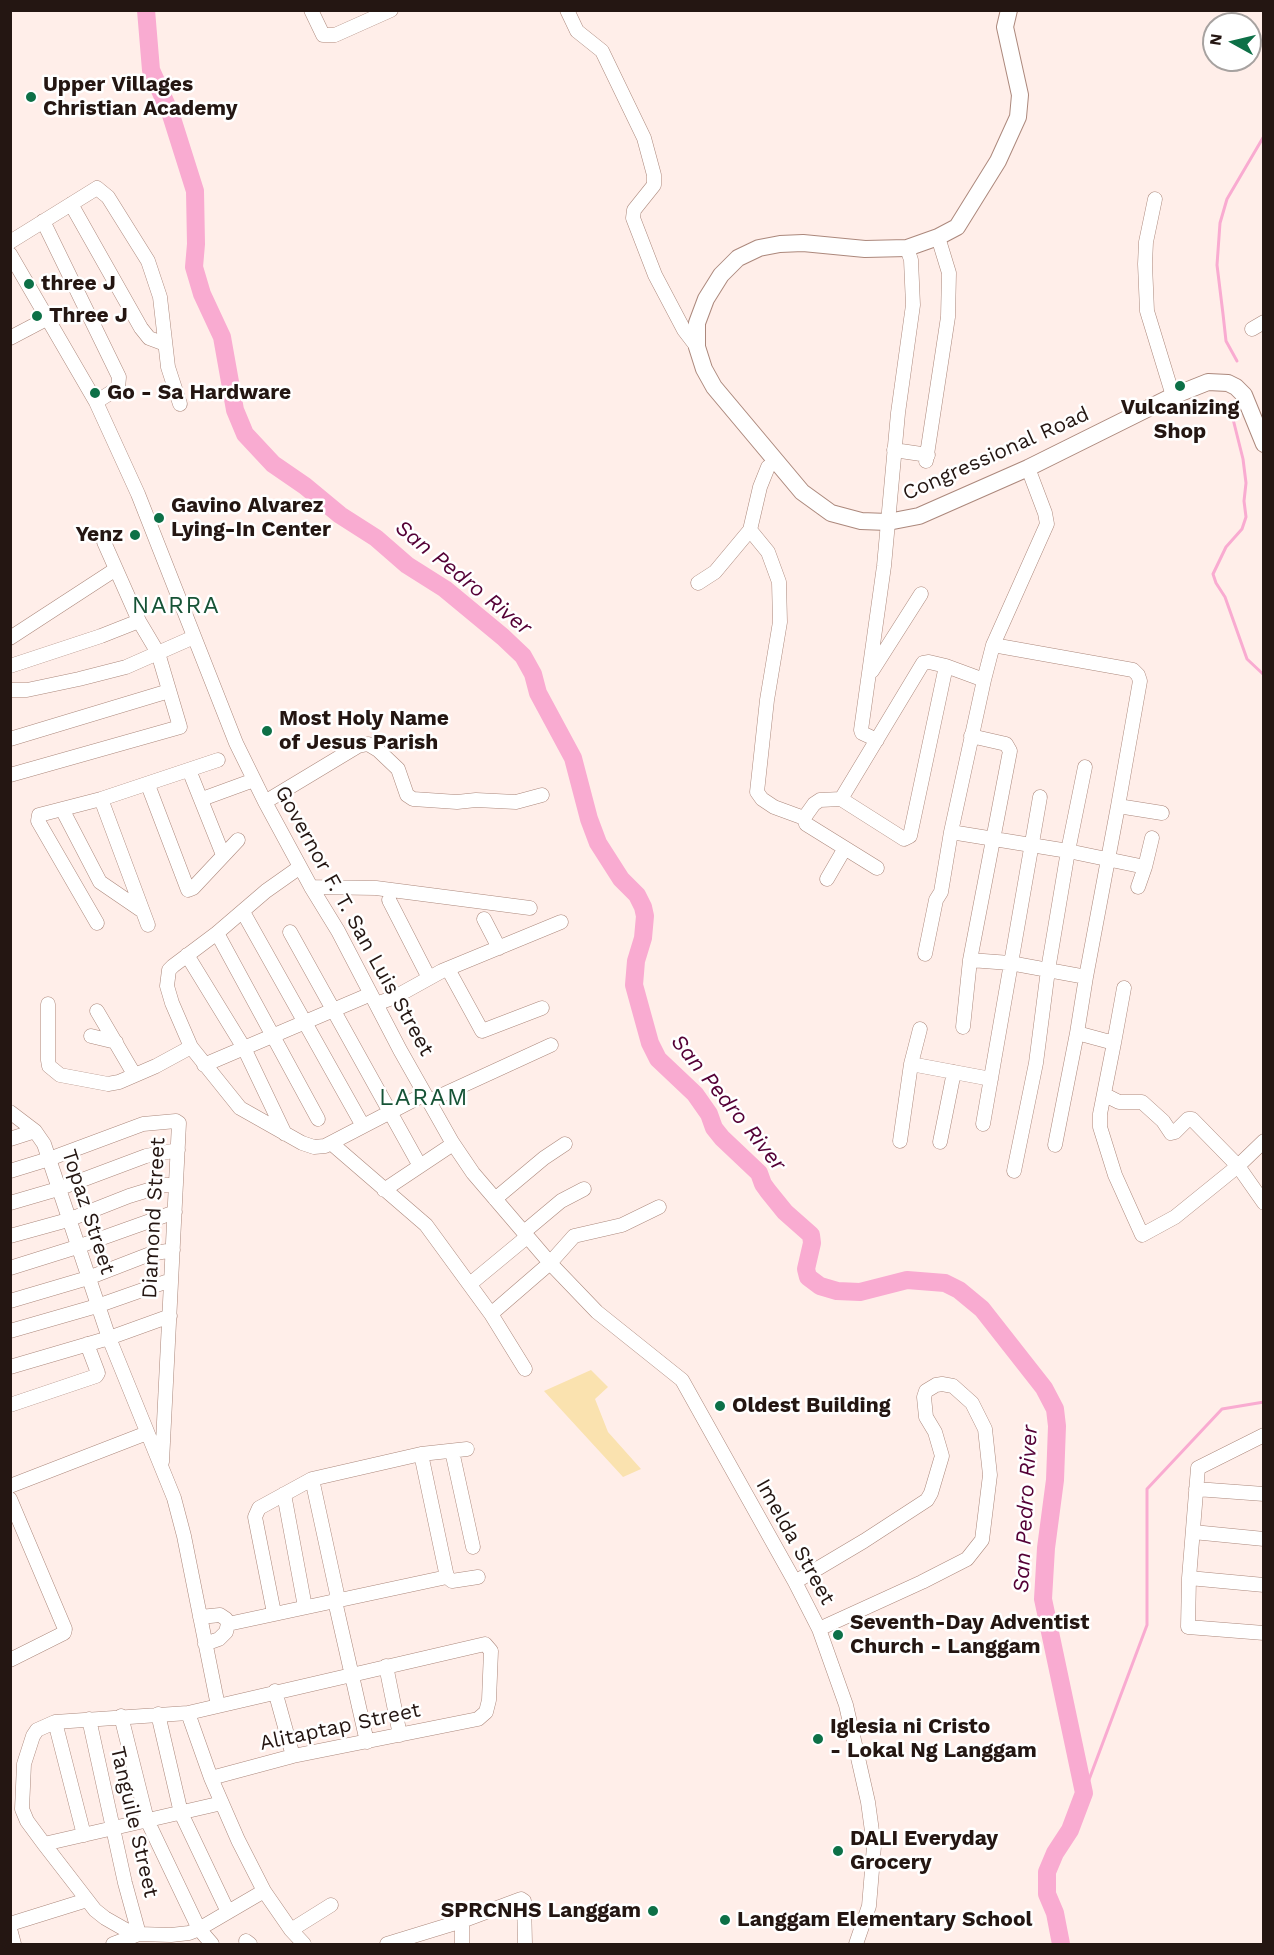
<!DOCTYPE html>
<html>
<head>
<meta charset="utf-8">
<style>
  body { margin:0 }
  #map { position:relative; width:1274px; height:1955px; overflow:hidden; background:#ffeee9; font-family:"Work Sans",sans-serif }
  canvas { display:block }
  .frame { position:absolute; inset:0; border:12px solid #241612; pointer-events:none }
  .north { position:absolute; left:1202px; top:12px; width:60px; height:60px; box-sizing:border-box; background:#fff; border:2px solid #a7a2a0; border-radius:50%; rotate:278deg; font-size:16px; font-weight:700; line-height:24px; text-align:center; color:#241612 }
  .north::after { content:''; display:block; margin:auto; width:21px; height:27px; background:#0d7047; clip-path:polygon(50% 0,100% 100%,50% 72%,0 100%) }
</style>
</head>
<body>
<div id="map">
<canvas width="1274" height="1955"></canvas>
<div class="frame"></div>
<div class="north">N</div>
</div>
<script>
const g = document.querySelector('canvas').getContext('2d');
g.lineJoin = 'round';
function fillPath(path, color) { g.fillStyle = color; g.fill(path, 'evenodd'); }
const toPath = rows => new Path2D(rows.map(r => 'M' + r).join(''));
function stroke(path, color, width, dash) { g.strokeStyle = color; g.lineWidth = width; g.lineCap = dash ? 'butt' : 'round'; g.setLineDash(dash || []); g.stroke(path); }
function write(font, color, halo, rows, align = 'center') {
  g.font = font + ' "Work Sans",sans-serif'; g.lineWidth = 5; g.setLineDash([]); g.textBaseline = 'middle'; g.strokeStyle = halo; g.fillStyle = color; for (const [text, x, y, turn = 0] of rows) {
    g.save(); g.translate(x, y); g.rotate((+turn || 0) * Math.PI / 180); g.textAlign = isNaN(turn) ? turn : align; if (halo) g.strokeText(text, 0, 0); g.fillText(text, 0, 0); g.restore();
  }
}
fillPath(toPath([
  [591,1370,608,1387,595,1399,608,1432,641,1469,623,1477,544,1391]
]), '#fae2af');
stroke(toPath([
  [1237,361,1226,341,1223,314,1217,265,1220,223,1227,199,1264,136],
  [1229,403,1243,459,1246,483,1244,501,1246,517,1242,529,1226,547,1213,574,1216,583,1225,597,1247,659,1264,675],
  [1084,1793,1147,1625,1147,1489,1222,1409,1264,1402]
]), '#f9abd1', 3);
stroke(toPath([
  [146,10,151,70,171,115,195,191,196,244,194,267,202,294,222,337,235,410,245,434,273,464,305,486,340,515,376,538,407,565,445,589,503,637,523,656,533,674,538,693,573,758,589,819,598,843,621,879,637,895,643,907,645,916,643,938,636,961,634,985,650,1043,658,1059,695,1094,709,1114,714,1128,722,1138,759,1173,763,1184,768,1191,785,1212,811,1235,812,1243,806,1269,808,1277,820,1286,837,1291,860,1292,907,1280,945,1283,959,1290,982,1309,1044,1388,1055,1409,1057,1426,1055,1480,1046,1548,1043,1599,1084,1793,1070,1830,1055,1853,1047,1872,1047,1894,1055,1913,1061,1944]
]), '#f9abd1', 18);
const minor = toPath([
  [311,10,323,35,335,35,391,10],
  [567,10,577,31,602,51,644,138,654,175,654,185,634,210,633,218,655,275,684,330,697,347],
  [1155,199,1146,242,1145,264,1147,311,1173,396],
  [71,204,141,328,149,338,165,344],
  [43,221,119,377,118,388,96,402],
  [10,242,97,188,108,197,148,261,160,297,168,367,180,404],
  [10,254,96,402,138,494,236,743,265,802,311,887,338,931,400,1050,452,1142,473,1173,550,1263,597,1312,682,1380,795,1582,819,1629,846,1705,868,1802,874,1846,869,1906,856,1944],
  [1252,329,1264,322],
  [10,338,48,318],
  [894,450,928,455],
  [926,461,948,317,949,273,938,237],
  [1028,468,1045,513,1047,524,993,645,984,680,951,832,1068,851,1145,867,1152,838],
  [750,530,768,552,779,582,780,622,767,700,757,792,762,799,774,807,804,818],
  [698,583,715,572,750,530,760,487,768,467,776,461],
  [10,638,116,569],
  [993,645,1133,670,1138,675,1140,681,1118,806],
  [10,666,101,636,139,621],
  [872,671,921,594],
  [10,690,27,690,79,679,126,667,194,637],
  [971,736,1006,744,1010,751,970,960,1010,963,1086,977,1118,806,1162,813],
  [10,739,169,691],
  [877,740,862,733,861,730,884,566,898,413,913,305,911,260,907,248],
  [189,770,223,855],
  [10,775,180,727,158,653,139,621,104,542],
  [148,785,188,890,193,888,238,840],
  [101,799,148,925],
  [202,799,254,780],
  [841,799,923,663,929,662,946,666,984,680],
  [265,802,358,746,368,744,378,750,398,769,407,795,413,799,457,802,476,800,516,802,542,795],
  [62,809,100,882,141,910],
  [300,867,266,891,217,933,173,966,169,970,167,986,172,1003,191,1047,240,1108,302,1143,314,1147,325,1146,425,1094],
  [877,868,806,824,804,818,814,804,820,800,841,799,904,839,910,836,946,666],
  [827,879,845,848],
  [311,887,376,888,530,908],
  [1138,887,1145,867],
  [389,900,429,978],
  [243,912,363,1126],
  [484,919,499,948],
  [97,923,38,821,39,815,101,799,218,760],
  [290,932,420,1166],
  [217,933,318,1119],
  [925,954,936,900,941,892,951,832],
  [187,955,244,1048,285,1134],
  [448,969,482,1031,542,1008],
  [1086,977,1077,1033,1114,1043,1100,1114,1100,1127,1115,1175,1142,1235,1175,1217,1238,1166,1264,1141],
  [48,1004,48,1060,49,1066,60,1075,108,1084,119,1082,156,1066,191,1047],
  [376,1004,395,997,442,971,561,922],
  [97,1011,134,1074],
  [963,1027,970,960],
  [91,1036,116,1042],
  [1114,1043,1124,988],
  [911,1064,991,1079],
  [204,1065,371,994],
  [1105,1095,1119,1102,1142,1102,1163,1121,1171,1133,1175,1132,1188,1119,1192,1119,1238,1166,1264,1203],
  [429,1101,551,1045],
  [10,1112,35,1131,44,1144,109,1338,174,1498,184,1536,218,1706],
  [983,1124,1040,797],
  [10,1139,35,1131],
  [900,1141,911,1064,920,1029],
  [940,1142,954,1072],
  [331,1143,426,1225,491,1314,525,1369],
  [1055,1145,1077,1033],
  [10,1171,49,1159,143,1124,176,1121,179,1123,162,1462],
  [1014,1171,1036,1063,1048,970,1068,851,1085,767],
  [384,1190,447,1148],
  [495,1199,544,1158,565,1144],
  [10,1203,58,1189,146,1156,178,1150],
  [524,1232,561,1201,584,1189],
  [10,1236,68,1220,129,1196,165,1185,176,1185],
  [10,1268,77,1247,175,1212],
  [470,1284,522,1241],
  [10,1301,88,1278,150,1254,173,1250],
  [491,1314,550,1263,574,1236,622,1225,659,1207],
  [10,1331,97,1306,171,1280],
  [10,1367,109,1338,170,1316],
  [10,1405,96,1376,98,1373,87,1344],
  [1264,1435,1198,1468,1189,1578,1188,1627,1264,1633],
  [452,1451,473,1547],
  [312,1479,337,1594,335,1601,367,1742],
  [10,1486,147,1433],
  [1196,1489,1264,1494],
  [284,1494,305,1607],
  [10,1499,65,1629,64,1633,10,1660],
  [1193,1532,1264,1539],
  [447,1577,452,1581,478,1577],
  [1189,1578,1264,1585],
  [795,1582,864,1541,927,1500,931,1493,942,1456,935,1432,926,1417,924,1397,926,1391,936,1385,942,1384,953,1386,972,1403,985,1429,990,1475,982,1540,967,1559,922,1582,819,1629],
  [274,1613,255,1517,259,1508,312,1479,421,1454,467,1449],
  [200,1617,220,1615,226,1619,228,1624],
  [228,1624,447,1577,421,1454],
  [205,1644,219,1639,226,1632,228,1624],
  [386,1666,400,1735],
  [275,1691,293,1756],
  [188,1713,211,1778,238,1840,264,1891,291,1930,304,1944],
  [158,1714,181,1813,228,1912],
  [121,1716,147,1820,199,1929,212,1944],
  [89,1719,125,1883,139,1934,113,1944],
  [55,1722,84,1835],
  [211,1778,293,1756,478,1719,486,1712,489,1700,491,1651,485,1644,188,1713,55,1722,37,1730,33,1736,24,1764,22,1809,27,1821,44,1844,95,1910,105,1918,126,1930,139,1934,171,1935,189,1933,199,1929,264,1891],
  [44,1844,222,1803],
  [10,1924,87,1900],
  [10,1929,14,1944],
  [291,1930,331,1905],
  [246,1941,250,1944],
  [387,1944,462,1921,521,1899,524,1901,525,1944],
  [462,1944,462,1921]
]);
const major = toPath([
  [1009,10,1005,27,1020,95,1018,117,998,161,957,227,938,237,907,248,865,249,803,243,780,244,759,248,738,258,721,275,706,299,697,323,697,347,704,369,714,387,802,492,831,513,861,521,888,522,919,516,1028,468,1173,396,1208,382,1228,383,1236,387,1244,395,1264,444]
]);
stroke(minor, '#ac887c', 15);
stroke(major, '#ac887c', 18);
stroke(minor, '#fff', 14);
stroke(major, '#fff', 16);
for (const [x, y, r, color] of [
  [31,97,6,"#0d7047"],
  [29,284,6,"#0d7047"],
  [37,316,6,"#0d7047"],
  [1180,386,6,"#0d7047"],
  [95,393,6,"#0d7047"],
  [159,518,6,"#0d7047"],
  [135,535,6,"#0d7047"],
  [267,731,6,"#0d7047"],
  [720,1406,6,"#0d7047"],
  [838,1635,6,"#0d7047"],
  [818,1739,6,"#0d7047"],
  [838,1851,6,"#0d7047"],
  [653,1911,6,"#0d7047"],
  [725,1920,6,"#0d7047"]
]) { const dot = new Path2D(); dot.arc(x, y, r, 0, 2 * Math.PI); g.fillStyle = color; g.fill(dot); stroke(dot, '#fff', 2); }
write('bold 21px', '#241612', '#fff', [
  ["Upper Villages",43,85],
  ["Christian Academy",43,109],
  ["three J",41,284],
  ["Three J",49,316],
  ["Go - Sa Hardware",107,393],
  ["Vulcanizing",1180,408,"center"],
  ["Shop",1180,432,"center"],
  ["Gavino Alvarez",171,506],
  ["Lying-In Center",171,530],
  ["Yenz",123,535,"right"],
  ["Most Holy Name",279,719],
  ["of Jesus Parish",279,743],
  ["Oldest Building",732,1406],
  ["Seventh-Day Adventist",850,1623],
  ["Church - Langgam",850,1647],
  ["Iglesia ni Cristo",830,1727],
  ["- Lokal Ng Langgam",830,1751],
  ["DALI Everyday",850,1839],
  ["Grocery",850,1863],
  ["SPRCNHS Langgam",641,1911,"right"],
  ["Langgam Elementary School",737,1920]
], 'left');
write('21px', '#241612', '#fff', [
  ["Congressional Road",996,454,-24],
  ["Governor F. T. San Luis Street",354,921,61],
  ["Topaz Street",88,1212,72],
  ["Diamond Street",154,1218,-87],
  ["Imelda Street",795,1542,61],
  ["Alitaptap Street",340,1727,-12],
  ["Tanguile Street",134,1822,77]
]);
write('italic 22px', '#540036', '#fff', [
  ["San Pedro River",463,578,39],
  ["San Pedro River",728,1103,51],
  ["San Pedro River",1026,1509,-87]
]);
g.letterSpacing = '1.5px';
write('24px', '#165336', '#fff', [
  ["NARRA",176,606],
  ["LARAM",424,1098]
]);
g.letterSpacing = '0px';
</script>
</body>
</html>
